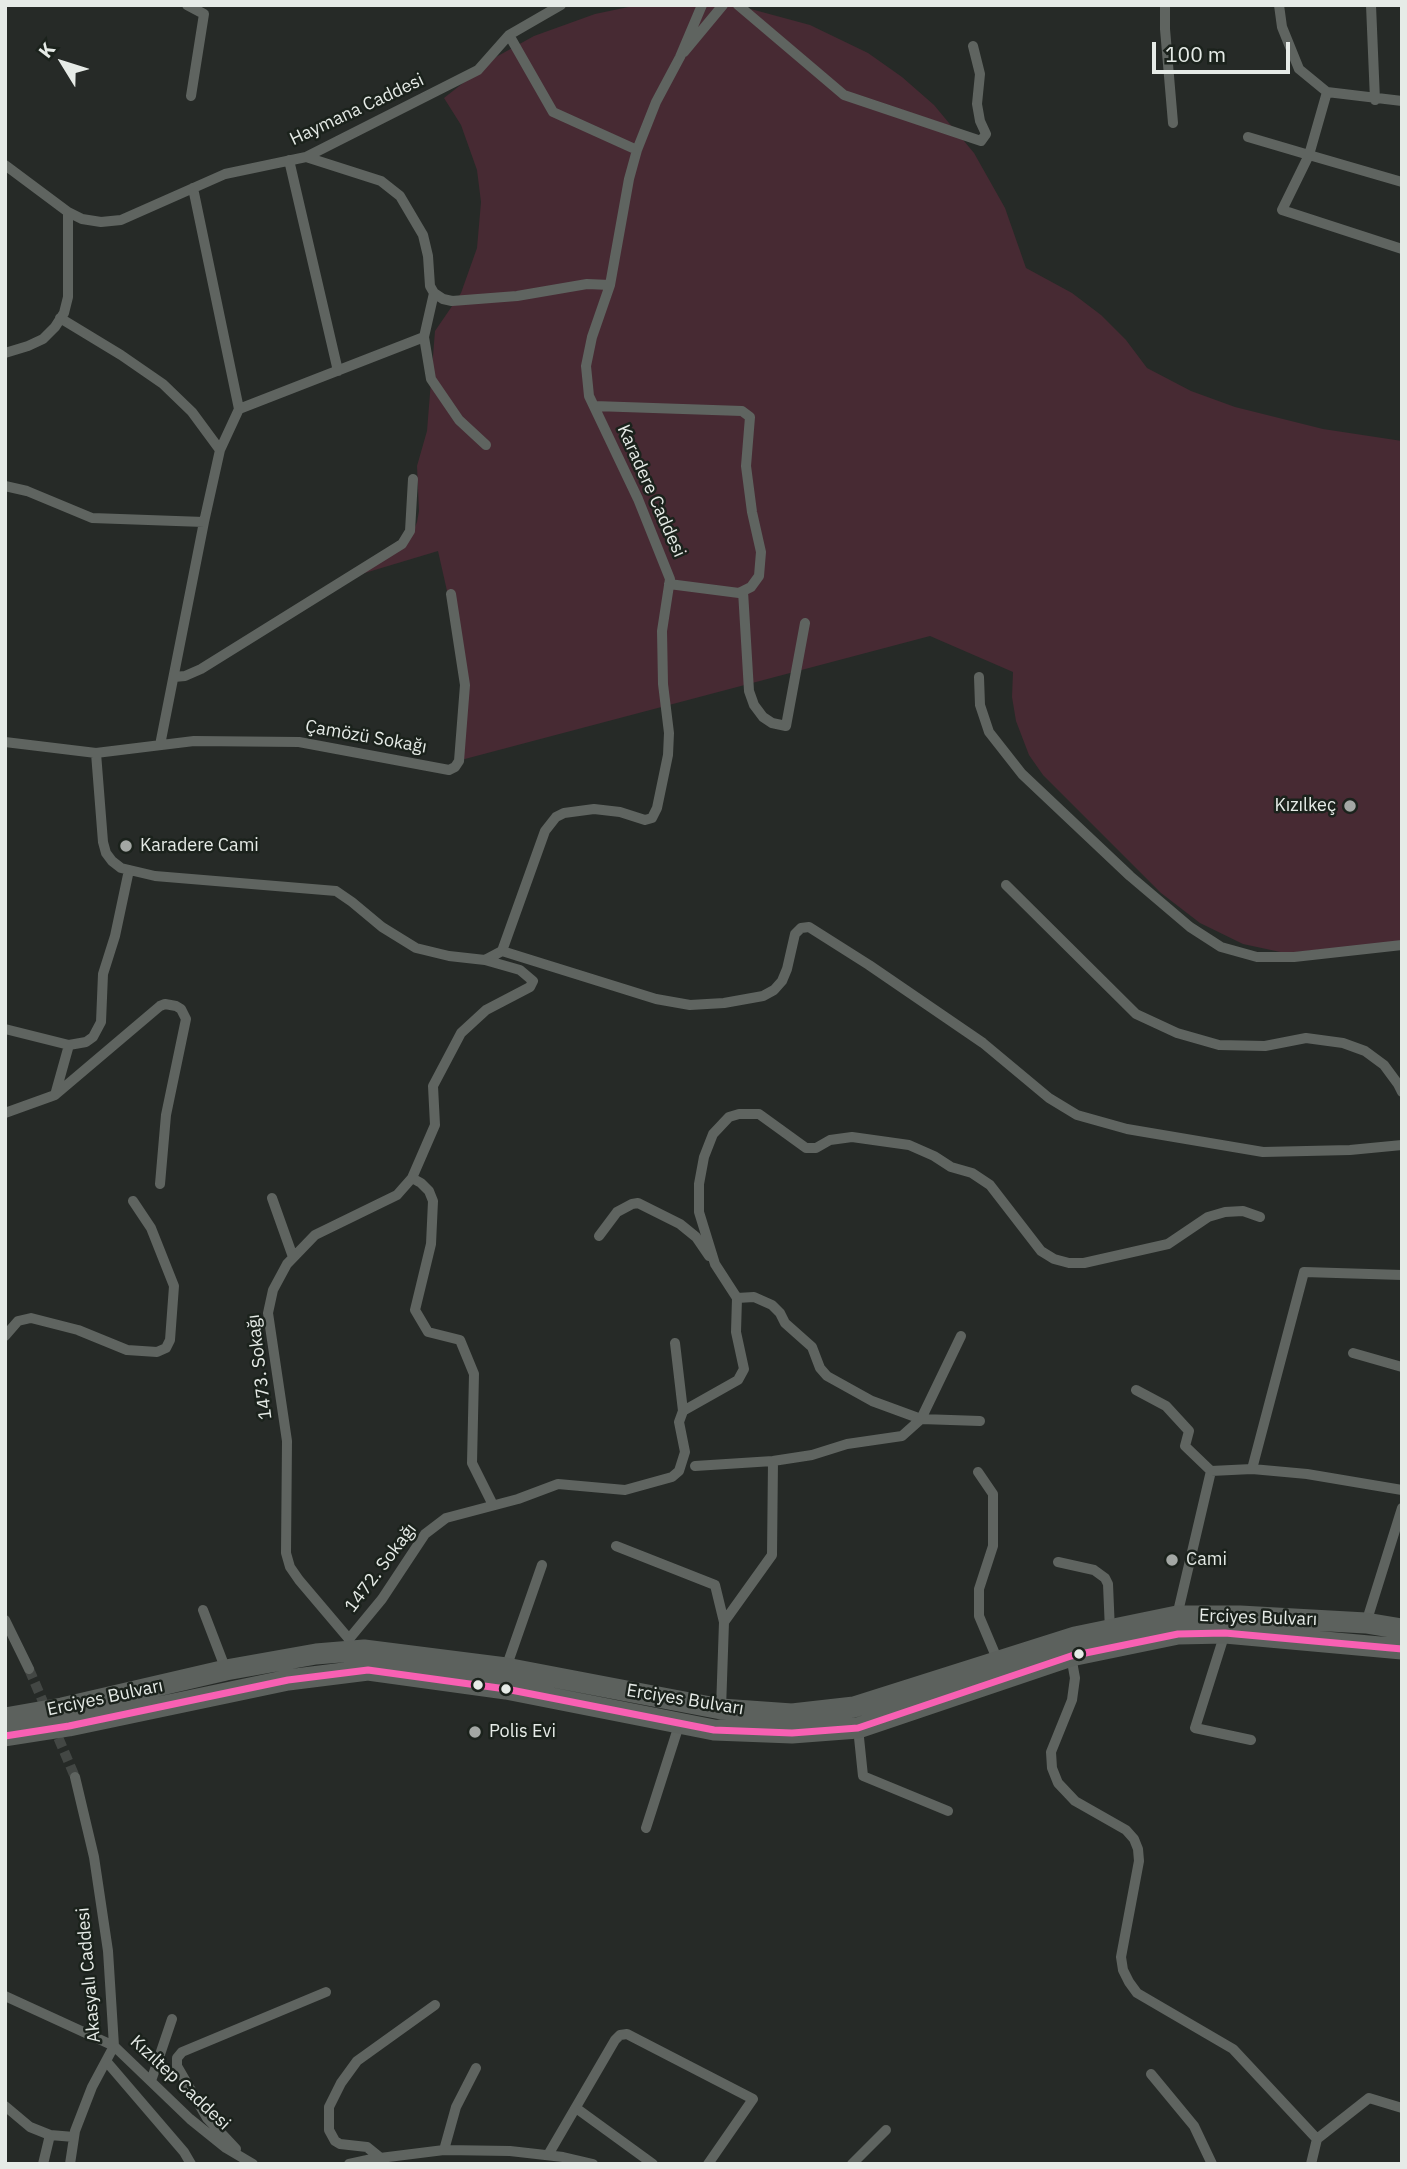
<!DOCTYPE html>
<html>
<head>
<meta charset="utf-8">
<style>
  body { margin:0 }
  #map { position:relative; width:1407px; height:2169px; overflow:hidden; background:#262a27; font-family:"IBM Plex Sans",sans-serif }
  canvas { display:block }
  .frame { position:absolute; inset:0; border:7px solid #e6ebe7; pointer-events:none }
  .north { position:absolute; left:28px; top:28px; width:70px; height:70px; -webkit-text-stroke:5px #1b221c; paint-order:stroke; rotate:308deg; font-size:19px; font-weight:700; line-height:28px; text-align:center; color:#e6ebe7 }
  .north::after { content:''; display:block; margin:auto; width:24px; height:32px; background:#e6ebe7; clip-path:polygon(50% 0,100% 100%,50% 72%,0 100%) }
  .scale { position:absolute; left:1152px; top:42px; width:138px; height:32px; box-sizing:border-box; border:4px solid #e6ebe7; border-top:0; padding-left:9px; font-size:21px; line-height:24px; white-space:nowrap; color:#e6ebe7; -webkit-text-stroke:5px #1b221c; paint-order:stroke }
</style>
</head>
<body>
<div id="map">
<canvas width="1407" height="2169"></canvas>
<div class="frame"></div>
<div class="north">K</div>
<div class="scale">100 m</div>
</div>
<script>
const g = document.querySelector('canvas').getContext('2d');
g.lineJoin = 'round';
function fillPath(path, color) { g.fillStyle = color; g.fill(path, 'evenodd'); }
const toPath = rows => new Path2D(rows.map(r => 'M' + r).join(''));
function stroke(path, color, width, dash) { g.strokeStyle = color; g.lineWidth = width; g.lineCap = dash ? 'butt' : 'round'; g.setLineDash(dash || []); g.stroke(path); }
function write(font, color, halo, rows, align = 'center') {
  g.font = font + ' "IBM Plex Sans",sans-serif'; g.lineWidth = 5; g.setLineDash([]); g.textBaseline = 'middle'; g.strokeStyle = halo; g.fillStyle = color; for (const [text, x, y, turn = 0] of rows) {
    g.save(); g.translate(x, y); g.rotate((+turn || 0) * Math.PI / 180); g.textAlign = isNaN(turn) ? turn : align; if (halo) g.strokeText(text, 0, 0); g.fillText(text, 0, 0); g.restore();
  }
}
fillPath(toPath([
  [638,5,731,5,747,8,810,25,868,53,902,77,934,105,974,153,1005,208,1026,268,1072,293,1101,315,1126,340,1147,368,1191,391,1235,407,1323,429,1402,441,1402,942,1285,953,1243,944,1200,923,1161,893,1043,775,1029,755,1016,721,1012,697,1013,672,930,636,461,760,468,684,438,551,358,575,415,527,417,522,419,511,417,466,427,431,435,331,461,293,477,248,481,202,477,170,461,125,444,98,496,57,534,36,595,14]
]), '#472a33');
stroke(toPath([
  [29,1669,75,1777]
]), '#434744', 10, [10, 5]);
stroke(toPath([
  [187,5,204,14,191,96],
  [738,5,844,95,981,141,986,134,980,121,977,104,980,74,973,46],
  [1165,5,1165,29,1173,123],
  [1279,5,1282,27,1299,69,1327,92,1402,101],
  [1371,5,1375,100],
  [509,35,553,112,637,150],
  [684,52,723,5],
  [1248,137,1309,155,1327,92],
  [306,157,381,181,400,196,423,235,428,256,430,286,434,293,443,299,452,301,517,296,587,284,610,285],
  [289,160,338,371],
  [5,165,68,212,82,219,101,222,121,220,225,174,306,157,478,70,509,35,561,5],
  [1402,182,1309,155,1282,210,1402,249],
  [60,318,121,355,163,384,192,412,220,450],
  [424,337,431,379,459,420,486,445],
  [5,353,28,346,43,339,55,327,64,313,68,297,68,212],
  [594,406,742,411,750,417,746,466,752,512,761,552,759,576,751,587,739,593,669,584],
  [239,409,424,337,434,293],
  [5,486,27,491,92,518,204,522],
  [743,591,749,691,754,705,763,717,772,723,786,726,805,623],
  [174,677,185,676,201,669,402,544,410,531,413,479],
  [979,677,980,705,989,732,1022,774,1130,876,1190,927,1221,947,1257,957,1294,957,1402,945],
  [5,742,96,753,194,741,299,742,449,770,455,767,459,761,465,685,451,594],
  [160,745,204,522,220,450,239,409,193,188],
  [96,753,103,842,106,853,112,861,121,868,155,876,336,891,352,902,382,927,416,948,449,956,485,960,520,970,533,981,530,987,486,1010,461,1033,433,1086,435,1125,412,1178,397,1195,315,1235,287,1264,273,1290,268,1313,287,1441,286,1553,290,1567,299,1580,349,1639,350,1645],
  [1006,885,1136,1014,1177,1033,1219,1045,1265,1046,1306,1038,1343,1043,1365,1051,1384,1065,1398,1084,1402,1092],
  [502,951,656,999,690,1005,724,1003,763,996,774,990,782,981,787,969,795,934,801,928,809,927,869,965,983,1043,1049,1098,1077,1115,1127,1129,1263,1152,1350,1150,1402,1145],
  [485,960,502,951,545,831,556,817,564,813,594,809,620,812,645,820,652,818,657,808,668,755,669,733,663,684,662,631,670,579,638,499,589,396,586,366,592,337,610,285,629,179,637,150,656,102,680,57,702,5],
  [5,1029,69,1045,55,1095],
  [69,1045,86,1042,93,1037,101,1022,103,974,115,936,129,870],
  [5,1113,55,1095,160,1006,165,1004,176,1006,181,1009,186,1019,166,1115,160,1184],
  [412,1178,421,1183,429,1191,433,1201,431,1244,415,1310,428,1332,460,1340,474,1374,472,1463,493,1505],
  [272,1198,293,1257],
  [599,1236,617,1212,632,1204,638,1203,680,1224,696,1237,709,1256],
  [737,1298,754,1297,772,1305,780,1313,785,1323,812,1347,820,1368,827,1376,872,1401,921,1419,980,1421],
  [5,1336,18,1321,31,1318,78,1330,127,1350,157,1352,166,1348,170,1340,174,1286,151,1228,133,1201],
  [675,1343,683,1411],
  [1353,1353,1402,1367],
  [1136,1390,1166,1406,1189,1431,1185,1446,1211,1471],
  [695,1466,773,1461,812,1455,847,1444,902,1436,921,1419,961,1336],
  [1252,1469,1304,1272,1402,1275],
  [978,1472,993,1494,993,1546,979,1589,979,1616,998,1661],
  [616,1546,715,1585,724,1622,721,1709],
  [1058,1562,1094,1570,1105,1578,1108,1584,1110,1631],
  [203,1610,226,1670],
  [1177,1616,1211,1471,1252,1469,1307,1474,1402,1490],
  [5,1620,29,1669],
  [724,1622,772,1555,773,1461],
  [1366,1623,1402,1508],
  [1225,1633,1195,1728,1251,1740],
  [349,1639,382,1599,425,1534,446,1518,518,1499,558,1484,625,1490,672,1477,679,1471,685,1452,679,1422,683,1411,738,1380,744,1369,736,1332,737,1298,715,1264,699,1212,699,1184,704,1157,713,1134,729,1117,739,1114,759,1114,806,1148,816,1148,830,1140,852,1137,909,1145,934,1156,951,1167,972,1173,990,1185,1041,1251,1054,1259,1069,1263,1084,1263,1168,1244,1208,1217,1225,1212,1243,1211,1260,1217],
  [1071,1656,1075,1678,1072,1700,1051,1752,1052,1768,1058,1783,1075,1801,1126,1830,1134,1839,1138,1849,1139,1861,1121,1957,1123,1970,1129,1982,1137,1993,1233,2049,1317,2139],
  [506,1668,542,1565],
  [858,1728,863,1776,948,1811],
  [646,1828,680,1722],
  [5,1996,114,2046,190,2119,226,2148,253,2164],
  [106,2061,184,2152,191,2164],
  [1151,2074,1194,2126,1212,2164],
  [151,2081,172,2019],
  [5,2106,30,2127,50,2135,74,2137],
  [576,2108,653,2164],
  [236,2149,207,2118,177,2066,177,2058,182,2052,326,1992],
  [444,2150,456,2107,476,2068],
  [548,2155,615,2040,620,2035,627,2034,753,2099,708,2164],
  [383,2160,367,2147,340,2144,335,2141,329,2130,329,2107,341,2083,357,2061,435,2005],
  [43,2164,50,2135],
  [70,2164,75,2131,92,2087,114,2046,108,1951,94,1857,75,1777],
  [349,2164,372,2159,444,2150,510,2151,563,2157,593,2164],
  [852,2164,886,2130],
  [1311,2164,1317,2139,1369,2098,1402,2108]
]), '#5f6460', 10);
stroke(toPath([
  [5,1718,62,1708,226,1670,316,1654,364,1650,506,1668,721,1709,792,1714,854,1707,1075,1637,1177,1616,1240,1616,1366,1623,1402,1629],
  [5,1736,69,1726,288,1680,368,1670,506,1689,714,1730,792,1733,858,1728,1071,1656,1178,1634,1225,1633,1402,1649]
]), '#5c615d', 21);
stroke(toPath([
  [5,1736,69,1726,288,1680,368,1670,506,1689,714,1730,792,1733,858,1728,1071,1656,1178,1634,1225,1633,1402,1649]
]), '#f860b3', 7);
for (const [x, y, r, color] of [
  [1350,806,7,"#a3a7a4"],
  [126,846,7,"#a3a7a4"],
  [1172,1560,7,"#a3a7a4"],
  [1079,1654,6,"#e6ebe7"],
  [478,1685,6,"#e6ebe7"],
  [506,1689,6,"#e6ebe7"],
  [475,1732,7,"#a3a7a4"]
]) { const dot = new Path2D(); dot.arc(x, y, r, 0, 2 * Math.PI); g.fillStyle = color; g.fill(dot); stroke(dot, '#1b221c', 2.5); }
write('18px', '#e6ebe7', '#1b221c', [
  ["Haymana Caddesi",357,110,-25],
  ["Karadere Caddesi",651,491,66],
  ["Çamözü Sokağı",366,737,10],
  ["1473. Sokağı",260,1367,-97],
  ["1472. Sokağı",381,1568,-53],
  ["Erciyes Bulvarı",1258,1618,2],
  ["Erciyes Bulvarı",105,1698,-12],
  ["Erciyes Bulvarı",685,1700,9],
  ["Akasyalı Caddesi",89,1975,-95],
  ["Kızıltep Caddesi",180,2083,43]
]);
write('18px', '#e6ebe7', '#1b221c', [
  ["Kızılkeç",1336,806,"right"],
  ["Karadere Cami",140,846],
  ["Cami",1186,1560],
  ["Polis Evi",489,1732]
], 'left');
</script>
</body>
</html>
